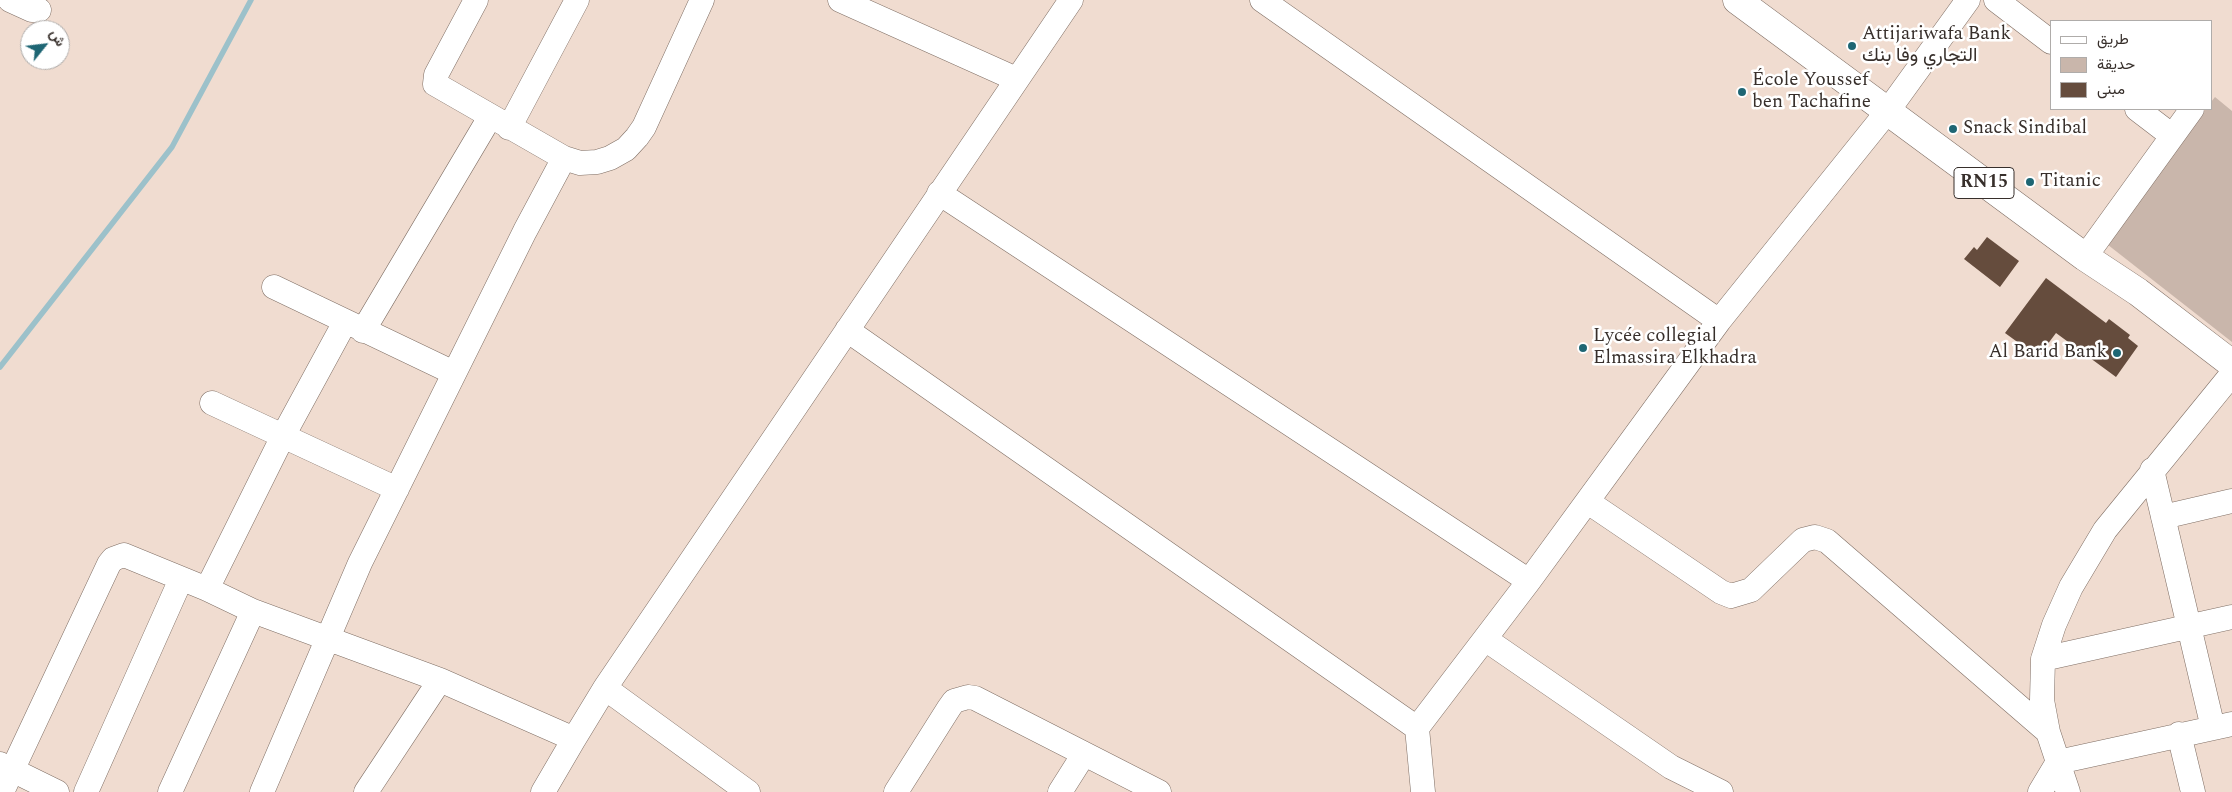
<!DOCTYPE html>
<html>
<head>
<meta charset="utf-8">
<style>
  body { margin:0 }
  #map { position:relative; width:2232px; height:792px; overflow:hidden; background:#f0dcd0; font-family:Spectral,Vazirmatn,serif }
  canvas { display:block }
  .legend { position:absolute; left:2050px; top:20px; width:162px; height:90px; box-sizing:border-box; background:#fff; border:1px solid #afacaa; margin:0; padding:6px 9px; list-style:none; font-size:15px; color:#372f2b }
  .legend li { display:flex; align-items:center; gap:10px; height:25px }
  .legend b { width:25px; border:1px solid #afacaa }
  .north { position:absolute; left:20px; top:20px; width:50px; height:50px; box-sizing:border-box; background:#fff; border:1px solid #afacaa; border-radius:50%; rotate:61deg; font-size:14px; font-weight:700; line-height:20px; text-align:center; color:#372f2b }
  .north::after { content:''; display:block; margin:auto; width:18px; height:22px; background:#1e6674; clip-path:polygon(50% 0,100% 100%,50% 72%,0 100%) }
</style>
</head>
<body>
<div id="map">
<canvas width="2232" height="792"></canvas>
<ul class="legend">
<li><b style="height:6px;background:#fff"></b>طريق</li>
<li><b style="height:14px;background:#c9b6ab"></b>حديقة</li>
<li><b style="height:14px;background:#654c3d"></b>مبنى</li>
</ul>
<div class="north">ش</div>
</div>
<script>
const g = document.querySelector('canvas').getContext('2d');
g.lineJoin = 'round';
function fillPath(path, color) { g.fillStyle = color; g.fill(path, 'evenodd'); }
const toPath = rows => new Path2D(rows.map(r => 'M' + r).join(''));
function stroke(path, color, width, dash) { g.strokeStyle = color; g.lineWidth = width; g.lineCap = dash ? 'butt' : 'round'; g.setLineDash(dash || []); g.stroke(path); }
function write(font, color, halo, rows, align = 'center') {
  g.font = font + ' Spectral,Vazirmatn,serif'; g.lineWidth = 5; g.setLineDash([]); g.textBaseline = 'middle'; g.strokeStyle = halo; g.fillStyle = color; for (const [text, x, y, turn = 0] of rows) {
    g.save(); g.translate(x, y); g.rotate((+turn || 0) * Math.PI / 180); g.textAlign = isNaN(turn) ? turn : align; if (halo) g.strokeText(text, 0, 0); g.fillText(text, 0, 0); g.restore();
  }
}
fillPath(toPath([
  [2215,97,2232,111,2232,342,2103,241,2206,109,2211,109,2211,102]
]), '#c9b6ab');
stroke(toPath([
  [0,367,172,147,251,0]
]), '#9cc1ca', 5.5);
fillPath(toPath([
  [1987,237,2019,261,2000,287,1964,259,1974,247,1977,250],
  [2046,278,2106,323,2109,319,2130,335,2128,338,2138,346,2116,377,2056,333,2038,357,2005,333]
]), '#654c3d');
const minor = toPath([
  [10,0,32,10,39,10],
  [476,0,436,75,435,84,564,158],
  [840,0,1016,79],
  [1262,0,1719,321],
  [1996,0,2051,42],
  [2137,109,2171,135],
  [509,128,577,0],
  [939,193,1529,581],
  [2085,257,2192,109],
  [274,287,454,373],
  [847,330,1417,728,1423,792],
  [363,331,490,117],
  [212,403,397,489],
  [2152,470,2213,728],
  [1588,502,1721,592,1731,596,1751,590,1803,540,1815,537,1827,541,2048,732],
  [2163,517,2232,501],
  [207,589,283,436,345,322],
  [1485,639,1671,767,1721,792],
  [2043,659,2232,617],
  [605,688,748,792],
  [1417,728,1529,581,1719,321,1887,112,1968,0],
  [2179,734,2193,792],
  [0,764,57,792],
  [2,792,109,564,113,559,124,555,207,589,253,611,440,680,574,739,605,688,1071,0],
  [86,792,181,579],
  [170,792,253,611],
  [262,792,360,563,525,231,564,158,580,163,597,162,610,158,626,149,637,137,644,127,702,0],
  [366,792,440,680],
  [543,792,574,739],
  [896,792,949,708,954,701,968,697,975,698,1159,792],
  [1060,792,1084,754],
  [2040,792,2058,762,2232,724],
  [2068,792,2048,732,2042,700,2043,659,2054,625,2071,587,2105,530,2232,374]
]);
const major = toPath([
  [1737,0,2085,257,2138,292,2232,364]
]);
stroke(minor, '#7f6e64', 25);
stroke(major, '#7f6e64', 29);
stroke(minor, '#fff', 24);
stroke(major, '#fff', 28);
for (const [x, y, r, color] of [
  [1852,46,5,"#1e6674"],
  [1742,92,5,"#1e6674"],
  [1953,129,5,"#1e6674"],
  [2030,182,5,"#1e6674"],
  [1583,348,5,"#1e6674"],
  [2117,353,5,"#1e6674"]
]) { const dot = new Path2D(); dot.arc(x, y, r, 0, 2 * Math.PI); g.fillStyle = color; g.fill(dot); stroke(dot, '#fff', 2); }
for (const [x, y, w] of [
  [1984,183,60]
]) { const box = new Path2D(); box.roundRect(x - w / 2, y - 15.5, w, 31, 4); g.fillStyle = '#fff'; g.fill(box); stroke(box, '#372f2b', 1); }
write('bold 18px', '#372f2b', null, [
  ["RN15",1984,183]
]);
write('19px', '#372f2b', '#fff', [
  ["Attijariwafa Bank",1862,35],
  ["التجاري وفا بنك",1862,57],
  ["École Youssef",1752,81],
  ["ben Tachafine",1752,103],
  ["Snack Sindibal",1963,129],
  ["Titanic",2040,182],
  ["Lycée collegial",1593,337],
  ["Elmassira Elkhadra",1593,359],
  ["Al Barid Bank",2107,353,"right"]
], 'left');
</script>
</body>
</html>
